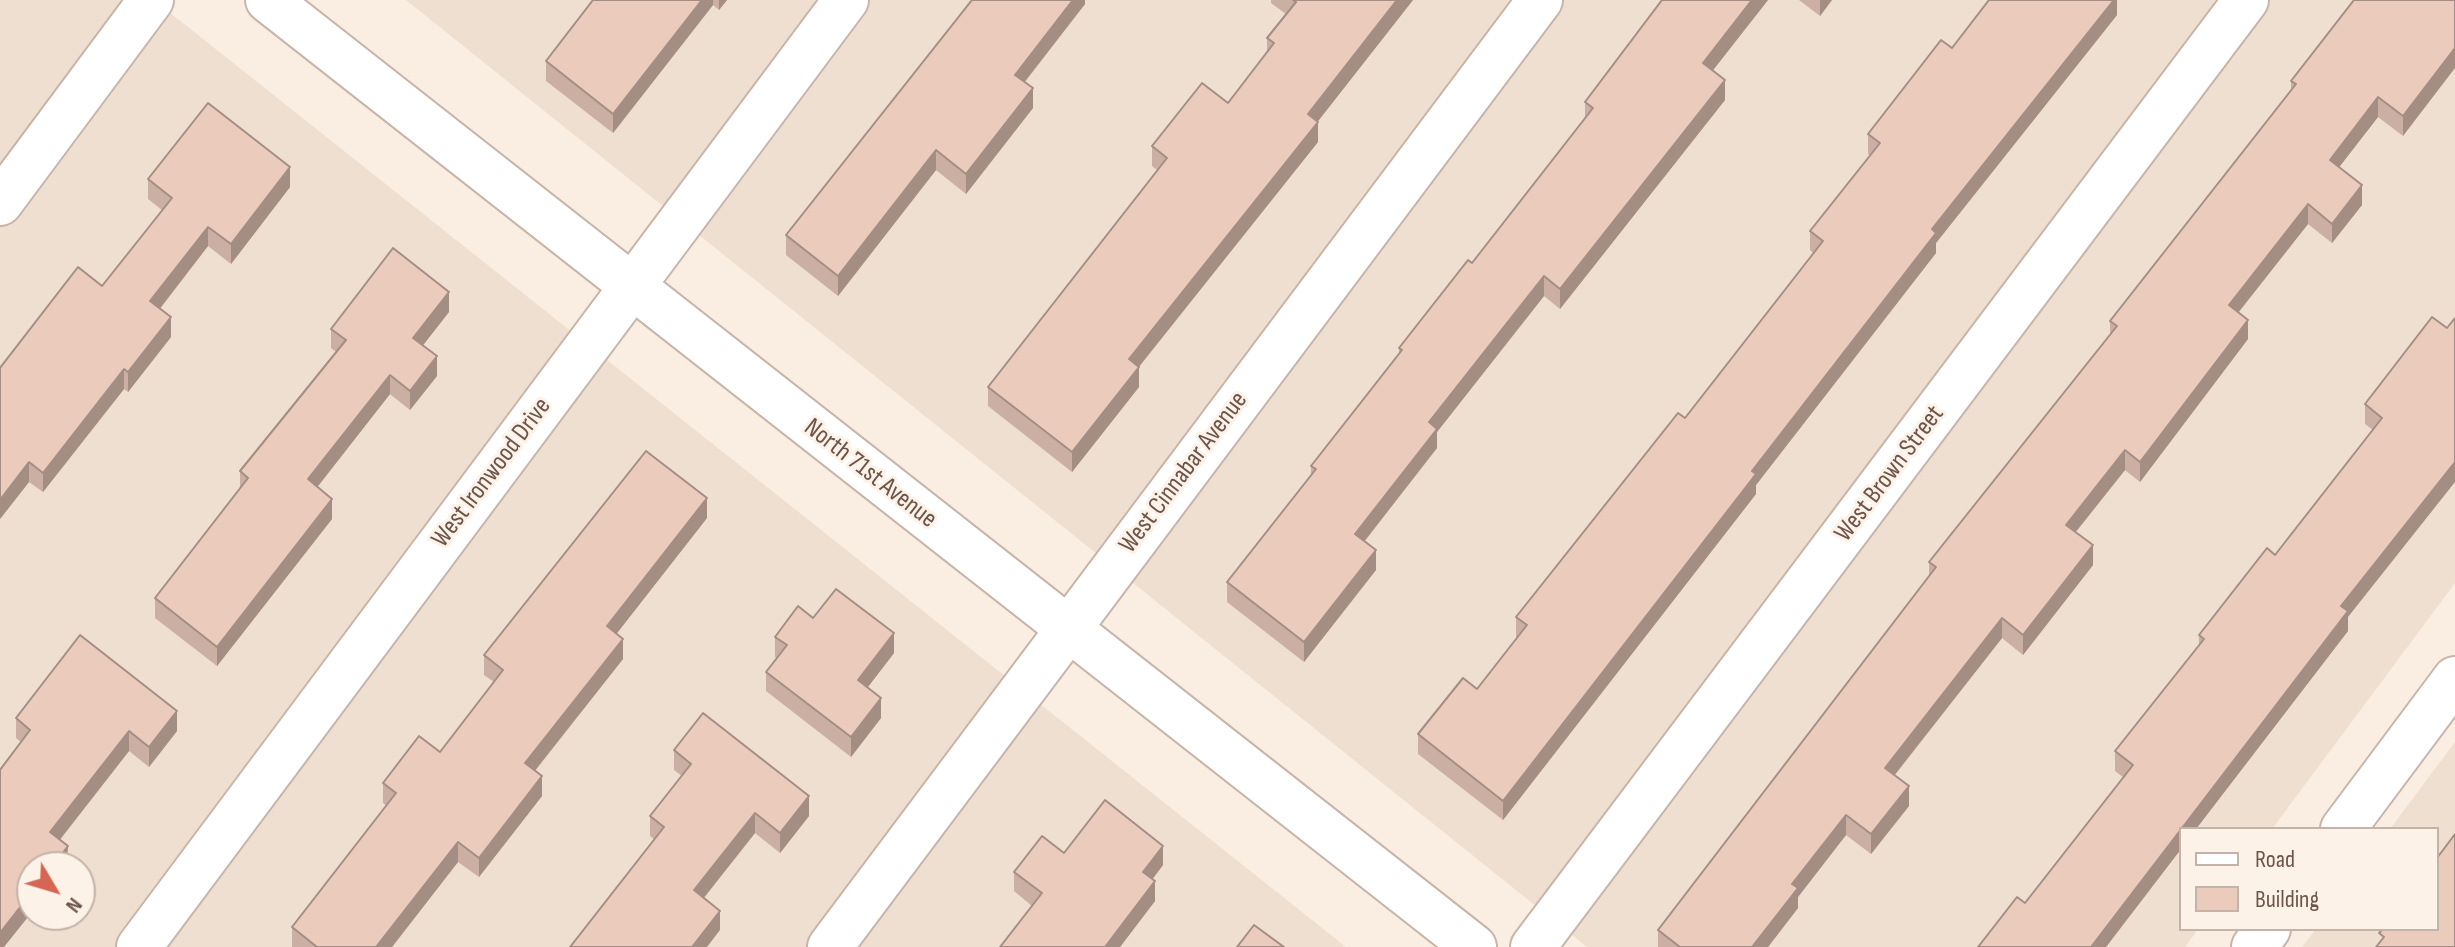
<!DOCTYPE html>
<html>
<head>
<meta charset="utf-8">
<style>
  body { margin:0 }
  #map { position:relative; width:2455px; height:947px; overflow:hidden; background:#f9eee1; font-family:"Sofia Sans Condensed",sans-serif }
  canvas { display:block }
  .legend { position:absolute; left:2179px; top:827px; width:260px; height:104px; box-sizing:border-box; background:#fcf2e7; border:2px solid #c3b3a9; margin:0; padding:10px 14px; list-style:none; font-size:24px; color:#6d544b }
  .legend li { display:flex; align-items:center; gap:16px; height:40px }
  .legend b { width:40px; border:2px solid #c3b3a9 }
  .north { position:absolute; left:16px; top:851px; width:80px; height:80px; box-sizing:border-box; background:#fcf2e7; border:2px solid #c3b3a9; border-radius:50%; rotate:128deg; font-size:22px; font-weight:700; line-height:32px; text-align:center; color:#6d544b }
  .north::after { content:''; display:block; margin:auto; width:28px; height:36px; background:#d66553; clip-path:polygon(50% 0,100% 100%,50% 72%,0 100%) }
</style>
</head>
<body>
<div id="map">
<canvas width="2455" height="947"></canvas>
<ul class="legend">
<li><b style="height:10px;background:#fff"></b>Road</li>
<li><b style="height:22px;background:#ebcbbc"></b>Building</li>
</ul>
<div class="north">N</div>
</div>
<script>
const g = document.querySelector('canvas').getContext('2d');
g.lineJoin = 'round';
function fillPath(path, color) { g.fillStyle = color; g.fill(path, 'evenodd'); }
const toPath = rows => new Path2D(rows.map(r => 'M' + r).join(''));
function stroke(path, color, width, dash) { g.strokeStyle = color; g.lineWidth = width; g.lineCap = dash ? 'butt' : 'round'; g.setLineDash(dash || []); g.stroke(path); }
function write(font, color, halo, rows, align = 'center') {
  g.font = font + ' "Sofia Sans Condensed",sans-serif'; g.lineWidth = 6; g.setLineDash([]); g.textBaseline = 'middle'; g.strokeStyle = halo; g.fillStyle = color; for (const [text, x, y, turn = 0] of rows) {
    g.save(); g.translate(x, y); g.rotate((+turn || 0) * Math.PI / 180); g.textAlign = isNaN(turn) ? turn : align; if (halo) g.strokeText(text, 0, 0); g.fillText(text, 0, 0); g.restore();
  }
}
fillPath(toPath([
  [0,0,154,0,1346,947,0,947],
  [32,867,80,867,80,915,32,915],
  [406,0,2455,0,2455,583,2272,829,2181,829,2181,929,2198,929,2185,947,1587,947],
  [2455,742,2455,947,2302,947,2316,929,2437,929,2437,829,2390,829]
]), '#efdfd1');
const minor = toPath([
  [0,203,151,0],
  [2343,829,2455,679],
  [139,947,846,0],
  [830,947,1540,0],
  [1533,947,2246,0],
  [2254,947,2268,929]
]);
const tertiary = toPath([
  [268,0,1474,947]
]);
stroke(minor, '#c8b5aa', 48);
stroke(tertiary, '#c8b5aa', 48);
stroke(minor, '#fff', 44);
stroke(tertiary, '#fff', 44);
fillPath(toPath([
  [593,0,727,0,719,10,713,5,613,133,546,81,546,61],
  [1085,0,1085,4,1025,82,1033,108,966,194,936,170,838,296,786,255,786,235],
  [1271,0,1413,0,1317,122,1318,142,1139,367,1139,387,1072,472,988,406,988,387,1157,170,1152,166,1152,146,1228,103,1267,52,1267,38,1286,14,1271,3],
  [1662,0,1768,0,1713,70,1725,100,1560,309,1544,296,1437,432,1437,448,1365,541,1376,570,1304,662,1227,602,1227,582,1311,475,1311,466,1399,353,1399,348,1472,263,1585,118,1585,102],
  [1799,0,1832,0,1820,16],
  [2117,0,2117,15,1936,243,1936,253,1756,485,1756,494,1503,820,1418,754,1418,734,1477,689,1518,638,1516,637,1516,617,1685,418,1814,254,1810,250,1810,231,1870,156,1868,154,1868,134,1952,48],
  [2455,0,2403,136,2378,117,2339,167,2362,205,2332,243,2308,224,2239,312,2248,339,2140,482,2125,470,2076,532,2093,565,2023,655,2002,638,1895,775,1909,806,1871,854,1846,835,1798,897,1798,908,1768,947,1658,947,1658,930,1929,576,1929,562,2110,335,2110,321,2291,90,2291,81],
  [148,179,290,187,231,264,208,246,160,309,171,337,128,392,124,389,43,492,29,482,0,519,102,286,162,210,148,199],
  [449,312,423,345,437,376,410,410,390,394,317,487,332,519,217,666,155,618,155,598,240,489,240,471,336,352,331,348,331,329],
  [2432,317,2348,617,2348,631,2196,829,2181,829,2181,849,2106,947,1978,947,2025,903,2123,777,2115,771,2115,751,2199,645,2199,635,2275,555,2373,430,2365,424,2365,404],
  [707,518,616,634,623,659,535,771,542,796,479,877,458,862,392,947,292,947,292,927,387,806,383,803,383,783,440,752,494,682,484,675,484,655],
  [813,618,894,653,867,688,881,718,851,757,766,691,766,672,777,658,775,657,775,637],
  [16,718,177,731,149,767,129,751,60,840,68,866,67,867,32,867,21,742,16,738],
  [674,750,809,816,780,853,755,833,704,898,720,930,654,839,650,836,650,816,682,776,674,770],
  [1064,853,1163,865,1152,879,1155,901,1120,947,1000,947,1032,906,1014,891,1014,872]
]), '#caafa2');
fillPath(toPath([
  [702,0,713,0,713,5,613,133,613,114],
  [719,0,727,0,719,10],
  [1073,0,1085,0,1085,4,1015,94,1015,75],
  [1397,0,1413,0,1308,134,1308,114],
  [1752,0,1768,0,1703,83,1703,63],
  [1820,0,1832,0,1820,16],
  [2110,0,2117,0,2117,15,1936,243,1936,253,1756,485,1756,494,1503,820,1503,801,1752,471,1932,229],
  [2455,48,2455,68,2403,136,2403,116],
  [1725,80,1725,100,1560,309,1560,289],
  [1033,88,1033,108,966,194,966,174],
  [2378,97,2378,117,2330,179,2330,160],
  [1318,122,1318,142,1129,379,1129,359],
  [936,150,936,170,838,296,838,276],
  [290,167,290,187,231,264,231,244],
  [2362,185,2362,205,2332,243,2332,224],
  [2308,204,2308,224,2229,324,2229,305],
  [208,227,208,246,150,321,150,301],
  [1544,276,1544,296,1437,432,1437,448,1355,553,1355,534,1429,422],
  [449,292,449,312,413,358,413,338],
  [171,317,171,337,128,392,128,372],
  [2248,320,2248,339,2140,482,2140,462],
  [437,356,437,376,410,410,410,391],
  [1139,367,1139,387,1072,472,1072,452],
  [124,369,124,389,43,492,43,473],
  [390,375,390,394,308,499,308,479],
  [2125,450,2125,470,2066,544,2066,525],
  [29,462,29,482,0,519,0,500],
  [2455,462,2455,482,2348,617,2348,631,2196,829,2181,829,2341,606],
  [707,498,707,518,607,646,607,626],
  [332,499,332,519,217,666,217,647],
  [2093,545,2093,565,2023,655,2023,635],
  [1376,550,1376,570,1304,662,1304,642],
  [2002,618,2002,638,1885,787,1885,768],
  [894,633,894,653,858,700,858,680],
  [623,639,623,659,525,783,525,763],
  [881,698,881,718,851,757,851,737],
  [177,711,177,731,149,767,149,747],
  [129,731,129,751,50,852,50,832],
  [542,776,542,796,479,877,479,858],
  [1909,786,1909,806,1871,854,1871,834],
  [809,796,809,816,780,853,780,833],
  [755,813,755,833,694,910,694,890],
  [1846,815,1846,835,1798,897,1798,908,1768,947,1752,947,1792,884],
  [2181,829,2181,849,2106,947,2091,947],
  [458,842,458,862,392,947,376,947],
  [68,846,67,867,52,867],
  [1163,846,1163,865,1143,892,1143,872],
  [1155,881,1155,901,1120,947,1105,947],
  [32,892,32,912,4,947,0,947,0,933],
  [720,911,720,930,707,947,692,947]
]), '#a48e84');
const building = toPath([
  [593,0,702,0,613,114,546,61,593,0],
  [972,0,1073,0,1015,75,1033,88,966,174,936,150,838,276,786,235,972,0],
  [1293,0,1397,0,1308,114,1318,122,1129,359,1139,367,1072,452,988,387,1167,158,1152,146,1202,83,1228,103,1274,43,1267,38,1296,2,1293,0],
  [1662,0,1752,0,1703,63,1725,80,1560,289,1544,276,1429,422,1437,429,1355,534,1376,550,1304,642,1227,582,1316,469,1311,466,1402,350,1399,348,1468,260,1472,263,1593,108,1585,102,1662,0],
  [1989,0,2114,0,1932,229,1936,233,1752,471,1756,474,1503,801,1418,734,1463,678,1477,689,1527,625,1516,617,1678,413,1685,418,1823,241,1810,231,1880,143,1868,134,1941,40,1952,48,1989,0],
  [2354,0,2455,0,2455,48,2403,116,2378,97,2330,160,2362,185,2332,224,2308,204,2229,305,2248,320,2140,462,2125,450,2066,525,2093,545,2023,635,2002,618,1885,768,1909,786,1871,834,1846,815,1792,884,1798,888,1752,947,1680,947,1658,930,1936,567,1929,562,2117,326,2110,321,2296,84,2291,81,2354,0],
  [208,103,290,167,231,244,208,227,150,301,171,317,128,372,124,369,43,473,29,462,0,500,0,368,78,267,102,286,172,198,148,179,208,103],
  [393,248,449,292,413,338,437,356,410,391,390,375,308,479,332,499,217,647,155,598,248,478,240,471,346,340,331,329,393,248],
  [2432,317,2447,328,2455,318,2455,462,2341,606,2348,611,2091,947,1978,947,2017,897,2025,903,2133,765,2115,751,2204,639,2199,635,2267,548,2275,555,2382,418,2365,404,2432,317],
  [646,451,707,498,607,626,623,639,525,763,542,776,479,858,458,842,376,947,317,947,292,927,396,793,383,783,419,736,440,752,503,670,484,655,646,451],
  [836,589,894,633,858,680,881,698,851,737,766,672,787,645,775,637,798,606,813,618,836,589],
  [80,635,177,711,149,747,129,731,50,832,68,846,52,867,32,867,32,892,0,933,0,770,30,730,16,718,80,635],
  [703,713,809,796,780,833,755,813,694,890,720,911,692,947,570,947,664,827,650,816,691,764,674,750,703,713],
  [1105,800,1163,846,1143,872,1155,881,1105,947,1000,947,1042,893,1014,872,1042,836,1064,853,1105,800],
  [2455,834,2455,947,2376,947,2384,937,2379,933,2383,929,2437,929,2437,858,2455,834],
  [1254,925,1284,947,1237,947,1254,925]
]);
fillPath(building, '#ebcbbc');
stroke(building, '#a48e84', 2);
write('26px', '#6d544b', '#fcf2e7', [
  ["West Ironwood Drive",492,473,-53],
  ["West Cinnabar Avenue",1184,473,-53],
  ["North 71st Avenue",870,474,38],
  ["West Brown Street",1890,474,-53]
]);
</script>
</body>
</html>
